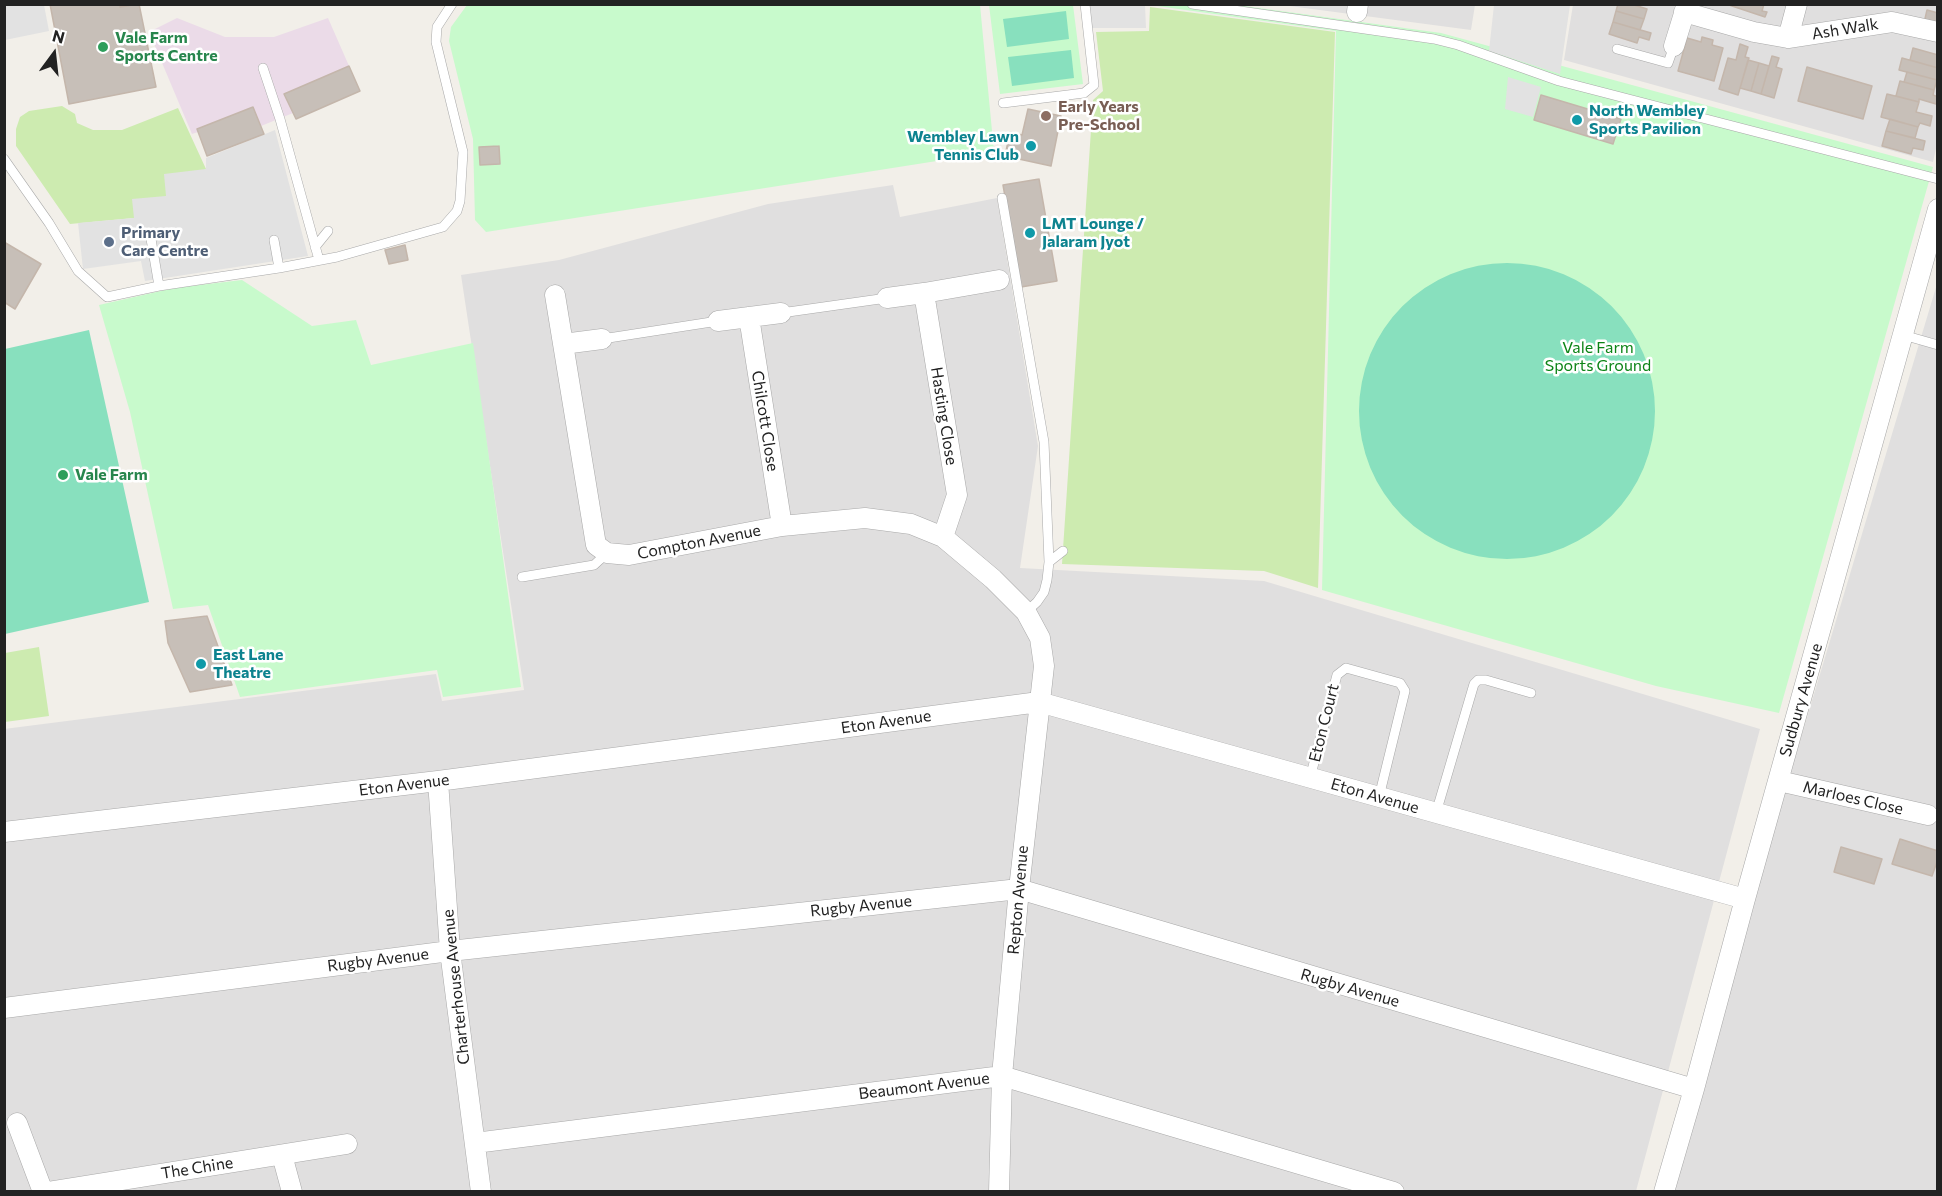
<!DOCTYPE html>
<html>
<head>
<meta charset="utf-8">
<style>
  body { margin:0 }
  #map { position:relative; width:1942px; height:1196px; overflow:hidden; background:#f2efe9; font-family:Commissioner,sans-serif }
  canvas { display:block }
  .frame { position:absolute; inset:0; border:6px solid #222; pointer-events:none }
  .north { position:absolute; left:24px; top:24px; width:60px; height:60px; -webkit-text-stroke:4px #fff; paint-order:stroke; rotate:15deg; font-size:16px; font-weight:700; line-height:24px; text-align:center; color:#222 }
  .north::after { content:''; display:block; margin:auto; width:21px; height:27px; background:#222; clip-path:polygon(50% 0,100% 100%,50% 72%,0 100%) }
</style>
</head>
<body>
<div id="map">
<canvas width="1942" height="1196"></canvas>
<div class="frame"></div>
<div class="north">N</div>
</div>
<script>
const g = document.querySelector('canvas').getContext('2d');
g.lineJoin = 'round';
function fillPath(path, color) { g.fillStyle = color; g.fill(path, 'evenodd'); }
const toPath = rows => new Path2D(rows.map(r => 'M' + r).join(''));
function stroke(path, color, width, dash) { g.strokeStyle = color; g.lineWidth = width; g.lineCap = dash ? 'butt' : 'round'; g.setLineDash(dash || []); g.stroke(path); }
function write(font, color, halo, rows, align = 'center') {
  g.font = font + ' Commissioner,sans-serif'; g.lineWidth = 5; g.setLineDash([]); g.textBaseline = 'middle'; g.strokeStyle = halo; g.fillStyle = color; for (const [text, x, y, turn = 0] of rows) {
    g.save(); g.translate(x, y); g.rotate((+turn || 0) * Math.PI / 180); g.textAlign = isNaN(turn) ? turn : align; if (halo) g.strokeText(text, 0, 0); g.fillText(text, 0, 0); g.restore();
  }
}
fillPath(toPath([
  [1282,5,1475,5,1471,30],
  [1573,5,1937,5,1937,144,1933,162,1564,60],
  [893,185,900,217,997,198,1038,446,1020,568,1264,581,1760,729,1636,1191,5,1192,4,729,436,674,442,701,524,690,461,275,559,260,768,204],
  [1937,284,1937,1191,1673,1192,1781,804]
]), '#e0dfdf');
fillPath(toPath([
  [177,18,225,37,274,37,328,18,360,91,296,119,293,113,261,126,264,134,207,156,198,132,192,134,149,32]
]), '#ebdbe8');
fillPath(toPath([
  [1150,7,1335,32,1318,588,1264,571,1062,564,1093,100,1103,91,1096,32,1149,31],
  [62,106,75,114,77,123,93,130,122,130,178,108,206,169,134,218,70,224,16,146,16,129,20,117,29,111],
  [39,647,49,716,5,722,5,653]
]), '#cdebb0');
fillPath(toPath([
  [467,5,980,5,994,152,486,232,475,220,473,139,449,41,451,27],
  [989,5,1073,5,1083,84,1000,94],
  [1150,5,1237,5,1441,33,1933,167,1779,713,1656,686,1322,590,1336,31],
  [242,280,312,326,356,320,371,365,473,343,521,687,443,697,437,670,240,697,208,605,173,609,130,412,99,305,174,288]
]), '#c8facc');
fillPath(toPath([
  [1066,11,1069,39,1007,47,1003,19],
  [1071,50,1074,78,1012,86,1008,57],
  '1359 411a148 148 0 1 1 296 0a148 148 0 1 1-296 0Z',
  [89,330,149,602,5,634,5,349]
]), '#88e0be');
fillPath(toPath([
  [5,4,44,5,49,31,5,40],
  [1085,5,1145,5,1146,28,1087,28],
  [1494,5,1570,5,1560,74,1489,51],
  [1508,77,1541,87,1533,117,1505,109],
  [275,130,308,256,145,281,141,261,83,269,78,223,134,218,132,199,166,196,164,174,206,169,206,158]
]), '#e2e2e2');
const building = toPath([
  [50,4,120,4,120,7,139,4,156,87,69,104,50,4],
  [1618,4,1631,4,1647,9,1644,19,1616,11,1618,4],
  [1726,4,1764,4,1762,11,1767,12,1765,17,1726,4],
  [1927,10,1938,13,1938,26,1924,23,1927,10],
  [1616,11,1644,19,1640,30,1613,22,1616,11],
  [1613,22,1651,33,1649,40,1639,37,1637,43,1609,34,1613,22],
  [1702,37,1713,40,1712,45,1723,48,1714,81,1678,71,1687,38,1701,42,1702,37],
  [1740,44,1748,47,1745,57,1749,58,1738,95,1719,89,1728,58,1736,60,1740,44],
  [1913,48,1938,55,1938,68,1910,60,1913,48],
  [1772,56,1779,58,1776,67,1782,69,1774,98,1761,94,1772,56],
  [1902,58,1938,68,1937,80,1899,70,1902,58],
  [1748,60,1759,63,1751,91,1740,88,1748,60],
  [1759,63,1769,66,1761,94,1751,91,1759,63],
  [349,66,360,91,296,119,284,94,349,66],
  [1807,67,1872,86,1863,119,1798,101,1807,67],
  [1907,72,1937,80,1934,90,1904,82,1907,72],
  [1900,81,1934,90,1933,95,1938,97,1936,104,1919,99,1919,102,1896,96,1900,81],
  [1887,94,1919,102,1916,112,1932,116,1930,126,1920,123,1918,127,1881,117,1887,94],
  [1541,95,1621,119,1613,144,1534,120,1541,95],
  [253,107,264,134,207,156,197,129,253,107],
  [1028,109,1061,116,1051,166,1005,156,1010,132,1022,135,1028,109],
  [1890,119,1918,127,1915,138,1886,131,1890,119],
  [1886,131,1925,141,1923,150,1913,148,1911,154,1882,146,1886,131],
  [499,146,500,164,480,165,479,147,499,146],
  [1039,179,1057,281,1021,287,1003,185,1039,179],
  [4,242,41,264,15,309,4,302,4,242],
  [405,245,408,260,389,264,385,250,405,245],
  [207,616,232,685,190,692,168,643,165,621,207,616],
  [1900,839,1938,851,1938,859,1932,876,1892,864,1900,839],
  [1841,847,1882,859,1874,884,1834,872,1841,847]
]);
fillPath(building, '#c7bfb8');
stroke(building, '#c4b6ab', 1.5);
const service = toPath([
  [1192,4,1434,39,1458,45,1559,81,1938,179],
  [1617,49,1668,63,1674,46],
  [263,68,280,119,319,260],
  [1003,103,1084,93,1094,85,1085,4],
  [4,159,49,223,78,271,107,297,159,286,279,268,337,257,443,227,457,211,460,201,463,152,436,42,437,27,452,4],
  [1002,198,1044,442,1049,562,1047,580,1044,592,1037,602,1026,612],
  [151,239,159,286],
  [274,240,279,268],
  [315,247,328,231],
  [781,313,887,298],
  [1903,335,1938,345],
  [602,339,718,321],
  [1049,562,1063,551],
  [522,577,594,565,607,553],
  [1310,778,1337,675,1346,668,1400,683,1405,691,1379,797],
  [1436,813,1474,684,1478,680,1486,680,1531,693]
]);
const minor = toPath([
  [1357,12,1358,4],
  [1684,12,1754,32,1788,38,1892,22,1938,32],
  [1788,38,1797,4],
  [1674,46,1687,4],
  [555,295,596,545,607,553,629,555,782,526,865,518,911,524,943,537,993,579,1026,612,1040,638,1044,666,1019,889,1002,1076,999,1192],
  [887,298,924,293],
  [749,317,782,526],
  [718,321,781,313],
  [563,344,602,339],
  [943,537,957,495,924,293,999,280],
  [438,781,450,951,481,1192],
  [1779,781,1928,815],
  [4,832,438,781,1039,702,1745,899],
  [4,1008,450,951,1019,889,1694,1089],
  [17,1123,43,1192],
  [475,1143,1002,1076,1394,1192],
  [282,1155,292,1192],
  [47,1192,347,1144],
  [1664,1192,1694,1089,1745,899,1938,209]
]);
stroke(service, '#a9a9a9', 10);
stroke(minor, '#a9a9a9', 21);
stroke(service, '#fff', 9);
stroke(minor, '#fff', 20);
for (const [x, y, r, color] of [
  [103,47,6,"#2e9e5b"],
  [1046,116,6,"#8d6e63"],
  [1577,120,6,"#0f9aa8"],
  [1031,146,6,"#0f9aa8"],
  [1030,233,6,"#0f9aa8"],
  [109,242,6,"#5c6f8a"],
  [63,475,6,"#2e9e5b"],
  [201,664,6,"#0f9aa8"]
]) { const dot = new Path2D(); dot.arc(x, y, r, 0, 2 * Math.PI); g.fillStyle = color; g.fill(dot); stroke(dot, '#fff', 2); }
write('16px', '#222', '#fff', [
  ["Ash Walk",1845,29,-9],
  ["Hasting Close",944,416,81],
  ["Chilcott Close",765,421,81],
  ["Compton Avenue",699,542,-11],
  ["Sudbury Avenue",1801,700,-74],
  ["Eton Avenue",886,722,-8],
  ["Eton Court",1324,723,-76],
  ["Eton Avenue",404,785,-7],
  ["Eton Avenue",1375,796,16],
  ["Marloes Close",1853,798,13],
  ["Repton Avenue",1018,900,-85],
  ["Rugby Avenue",861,906,-6],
  ["Rugby Avenue",378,960,-7],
  ["Charterhouse Avenue",456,987,-96],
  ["Rugby Avenue",1350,988,16],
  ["Beaumont Avenue",924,1086,-7],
  ["The Chine",197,1168,-9]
]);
write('bold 16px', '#27864d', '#fff', [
  ["Vale Farm",115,38],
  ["Sports Centre",115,56],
  ["Vale Farm",75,475]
], 'left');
write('bold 16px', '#785e54', '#fff', [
  ["Early Years",1058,107],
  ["Pre-School",1058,125]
], 'left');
write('bold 16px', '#0d838f', '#fff', [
  ["North Wembley",1589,111],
  ["Sports Pavilion",1589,129],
  ["Wembley Lawn",1019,137,"right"],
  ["Tennis Club",1019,155,"right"],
  ["LMT Lounge /",1042,224],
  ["Jalaram Jyot",1042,242],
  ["East Lane",213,655],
  ["Theatre",213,673]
], 'left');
write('bold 16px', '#4e5e75', '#fff', [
  ["Primary",121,233],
  ["Care Centre",121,251]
], 'left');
write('16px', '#0c8416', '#fff', [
  ["Vale Farm",1598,348],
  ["Sports Ground",1598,366]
]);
</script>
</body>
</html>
